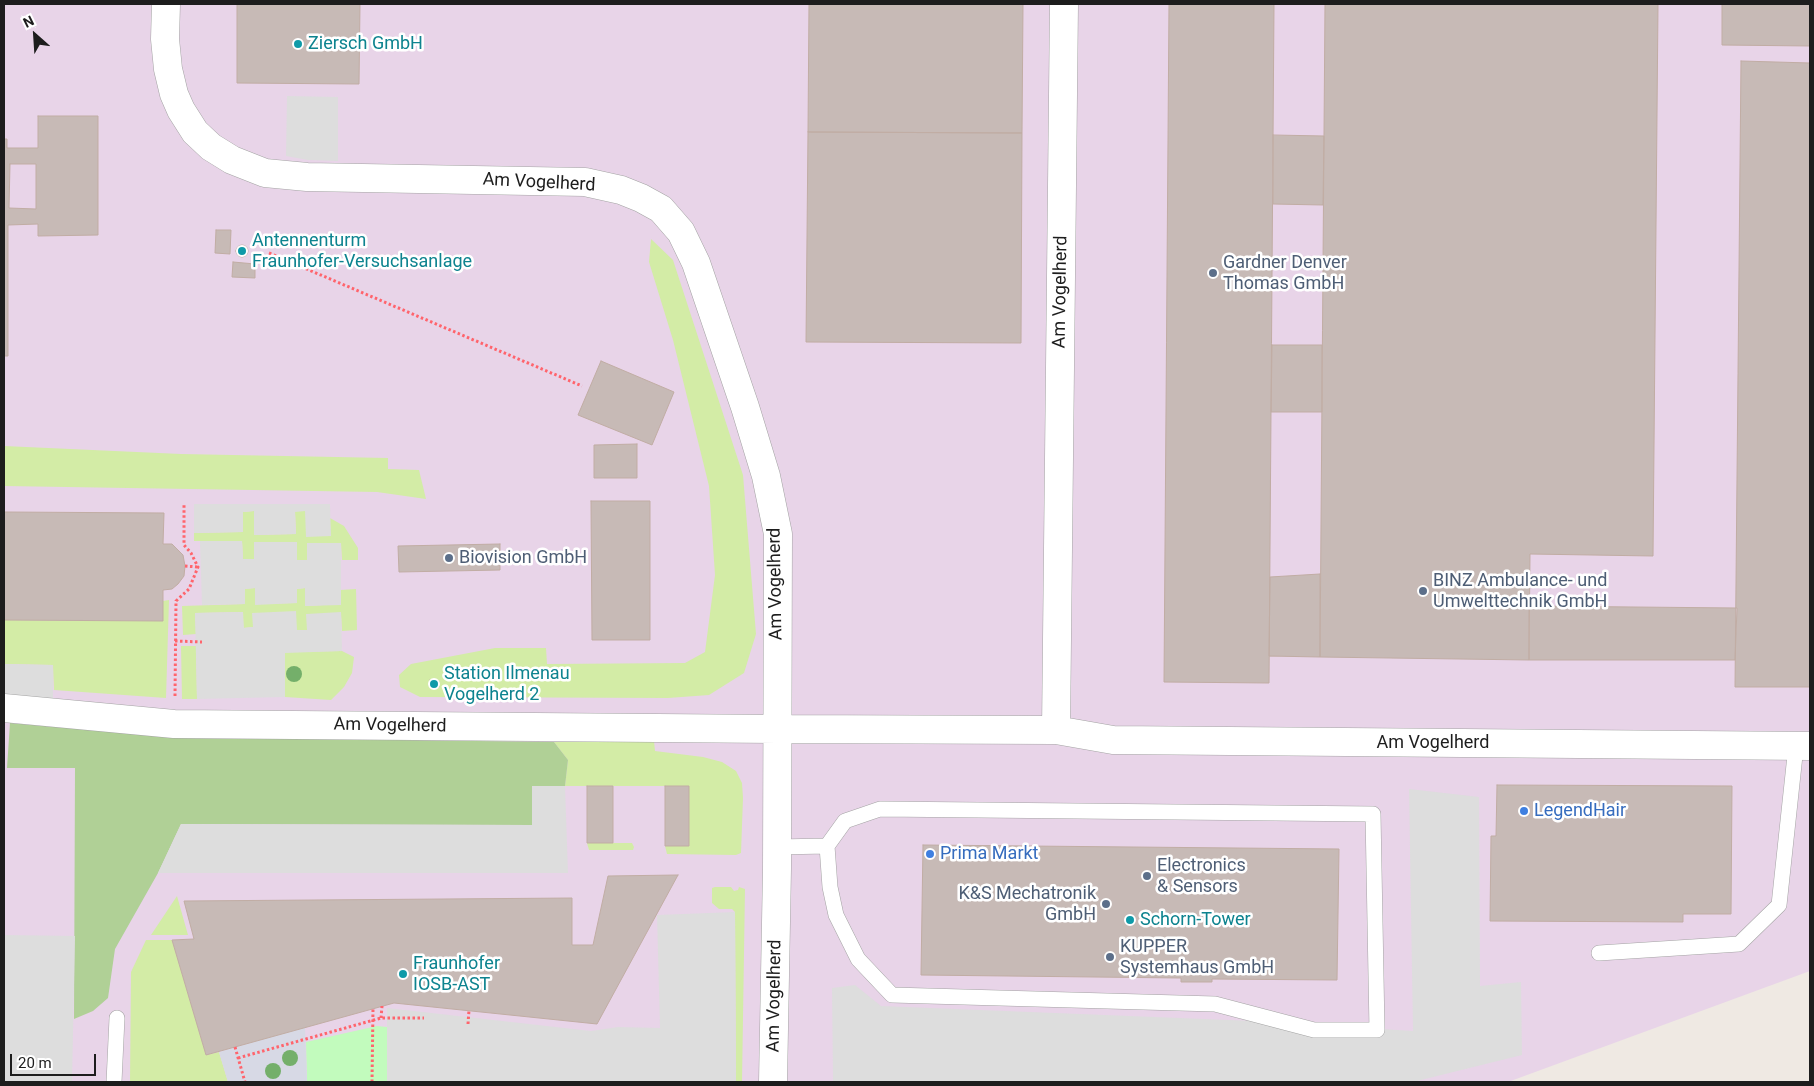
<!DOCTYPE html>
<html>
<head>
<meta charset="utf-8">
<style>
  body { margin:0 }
  #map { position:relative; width:1814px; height:1086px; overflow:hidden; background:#efe9e3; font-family:Roboto,sans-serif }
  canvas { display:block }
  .frame { position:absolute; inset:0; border:5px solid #1d1d1d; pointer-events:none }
  .north { position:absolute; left:10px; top:10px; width:50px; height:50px; -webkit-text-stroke:4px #fff; paint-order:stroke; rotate:334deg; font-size:14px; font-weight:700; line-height:20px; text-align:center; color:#1d1d1d }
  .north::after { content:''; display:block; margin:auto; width:18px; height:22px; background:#1d1d1d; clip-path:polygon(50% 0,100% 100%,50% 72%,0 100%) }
  .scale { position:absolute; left:10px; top:1054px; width:86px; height:22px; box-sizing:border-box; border:2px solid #1d1d1d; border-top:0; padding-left:6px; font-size:15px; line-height:18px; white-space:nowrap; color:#1d1d1d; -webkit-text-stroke:4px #fff; paint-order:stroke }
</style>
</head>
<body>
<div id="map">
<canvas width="1814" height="1086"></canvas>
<div class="frame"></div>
<div class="north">N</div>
<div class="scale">20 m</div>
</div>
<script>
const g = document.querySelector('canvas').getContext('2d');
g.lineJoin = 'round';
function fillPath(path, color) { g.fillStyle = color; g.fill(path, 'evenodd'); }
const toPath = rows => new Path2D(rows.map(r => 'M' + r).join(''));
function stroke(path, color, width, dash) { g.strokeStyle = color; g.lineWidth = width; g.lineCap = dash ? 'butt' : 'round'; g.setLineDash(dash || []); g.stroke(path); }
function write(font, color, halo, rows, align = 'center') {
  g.font = font + ' Roboto,sans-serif'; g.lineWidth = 5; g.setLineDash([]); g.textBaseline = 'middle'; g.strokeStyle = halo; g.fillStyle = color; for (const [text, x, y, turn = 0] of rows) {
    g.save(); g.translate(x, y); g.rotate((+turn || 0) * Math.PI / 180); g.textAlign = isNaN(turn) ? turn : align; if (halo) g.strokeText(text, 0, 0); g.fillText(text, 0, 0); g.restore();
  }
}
fillPath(toPath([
  [4,4,1810,4,1810,971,1508,1082,4,1082]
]), '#e8d4e8');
fillPath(toPath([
  [651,239,673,260,743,475,756,634,744,673,709,695,668,698,420,697,400,687,399,675,411,664,495,648,546,648,547,664,685,663,705,652,715,575,709,486,673,340,649,262],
  [4,446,181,454,388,458,388,469,419,470,426,499,377,492,4,486],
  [254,511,254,535,296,534,295,511,305,511,330,536,330,518,344,526,358,548,358,560,342,560,341,543,307,560,297,560,297,542,254,542,254,559,243,559,242,541,194,541,194,533,243,532,243,512],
  [255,588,255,604,297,603,297,589,305,588,306,606,341,604,340,590,356,589,357,630,342,631,341,613,307,630,297,630,253,613,253,627,243,628,243,612,195,613,196,634,183,635,182,606,245,604,244,589],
  [169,600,166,698,54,690,53,665,4,664,4,620,163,621,163,601],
  [181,646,196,646,197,699,182,699],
  [342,651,354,657,352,673,344,687,331,700,285,697,284,652],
  [654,741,655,751,703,757,722,762,736,771,742,783,743,798,741,853,736,855,667,854,665,846,689,846,689,786,565,786,568,760,554,742],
  [587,843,632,843,634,847,633,850,589,850],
  [715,887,731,887,734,891,738,890,739,887,745,889,742,1082,736,1082,735,912,732,909,719,909,712,903,712,888],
  [177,896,188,935,151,935],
  [146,940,172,940,206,1055,219,1052,228,1082,130,1082,131,972]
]), '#d3eca6');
fillPath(toPath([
  [10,723,170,737,554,742,568,760,565,786,532,786,532,825,181,824,158,873,115,949,108,998,93,1011,74,1019,75,768,7,768]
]), '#b0d096');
fillPath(toPath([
  [377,1026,387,1027,387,1082,307,1082,306,1042]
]), '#c2fbbd');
fillPath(toPath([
  [287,96,338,97,338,161,308,160,286,156],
  [194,504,330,504,331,536,306,537,305,511,295,512,296,534,254,535,254,511,243,512,243,532,194,533],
  [200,541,242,541,243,559,254,559,254,542,297,542,297,560,307,560,307,543,341,543,341,605,305,606,305,588,297,589,297,603,255,605,255,588,245,589,245,604,202,605],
  [296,611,297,630,307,630,306,614,341,612,342,651,285,653,285,697,197,699,195,613,243,612,244,628,253,627,252,613],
  [4,664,53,665,53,712,4,708],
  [532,786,565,786,568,873,158,873,181,824,532,825],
  [1409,789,1479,797,1480,986,1521,982,1522,1055,1413,1082,833,1082,832,988,855,985,881,1006,1254,1021,1413,1031],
  [735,912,736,1082,387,1082,387,1008,591,1031,618,1027,660,1028,657,915],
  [4,935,75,936,72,1082,4,1082]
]), '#ddd');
fillPath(toPath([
  [305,1027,307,1082,228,1082,219,1052]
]), '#d7d9e5');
const building = toPath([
  [237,4,360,4,359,84,237,83,237,4],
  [809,4,1023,4,1022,133,808,132,809,4],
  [1169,4,1274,4,1269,683,1164,682,1169,4],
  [1325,4,1658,4,1653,556,1530,554,1529,660,1320,657,1325,4],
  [1722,4,1810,4,1810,46,1722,45,1722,4],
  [1741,61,1810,63,1810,687,1735,687,1741,61],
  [38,116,98,116,98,235,38,236,38,224,8,225,8,356,4,356,4,139,7,139,7,148,38,148,38,116],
  [10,164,36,164,36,209,9,208,10,164],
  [808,132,1022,133,1021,343,806,342,808,132],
  [1273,135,1324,136,1323,205,1273,204,1273,135],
  [216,230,231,230,230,254,215,253,216,230],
  '236 251a6 6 0 1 1 12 0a6 6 0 1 1-12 0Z',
  [233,262,255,264,255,278,232,277,233,262],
  [1272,345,1322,345,1322,412,1271,412,1272,345],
  [601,361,674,392,652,445,578,415,601,361],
  [637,444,637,478,594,478,594,445,637,444],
  [591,501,650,501,650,640,592,640,591,501],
  [4,512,164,513,163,544,172,544,183,555,185,566,184,576,178,584,172,589,163,590,163,621,4,620,4,512],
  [500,544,500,570,399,572,398,546,500,544],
  [1320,574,1320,657,1269,656,1270,577,1320,574],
  [1529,606,1737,608,1735,660,1529,660,1529,606],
  [430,680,439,681,439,687,429,686,430,680],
  [1497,785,1732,786,1731,914,1683,914,1683,922,1490,921,1491,836,1496,836,1497,785],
  [587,786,613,786,613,843,587,843,587,786],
  [665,786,689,786,689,846,665,846,665,786],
  [923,845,1339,849,1337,980,1212,979,1212,982,1181,982,1181,978,921,975,923,845],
  [678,875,597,1024,394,1003,206,1055,172,940,194,939,184,901,572,898,572,945,593,945,608,876,678,875]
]);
fillPath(building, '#c7bab6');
stroke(building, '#c1ada4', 1);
const service = toPath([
  [777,847,827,846,845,821,880,809,1373,814,1377,1030,1314,1030,1215,1004,892,995,858,959,836,915,830,887,827,846],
  [1599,953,1739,944,1779,905,1796,746],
  [114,1082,117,1018]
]);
const minor = toPath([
  [166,4,165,39,168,69,174,94,181,110,195,132,211,147,232,160,265,173,307,177,585,182,621,190,641,198,661,209,681,232,696,263,745,407,766,476,778,534,777,869,773,1082],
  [4,708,174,724,777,729,1056,730,1113,740,1810,746],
  [1056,730,1064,4]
]);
stroke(service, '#a4a4a4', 16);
stroke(minor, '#a4a4a4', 29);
stroke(toPath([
  [269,253,582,386],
  [185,566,198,567],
  [175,641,202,642],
  [175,696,176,601,189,589,198,567,191,553,184,545,184,504],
  [381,1018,382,1006],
  [468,1024,469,1010],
  [235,1047,245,1082],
  [238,1058,381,1018,424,1018],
  [372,1082,373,1008]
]), '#ff646c', 3, [2.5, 2.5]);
stroke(service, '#fff', 15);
stroke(minor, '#fff', 28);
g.fillStyle = '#74af6a';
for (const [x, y] of [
  [294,674],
  [290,1058],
  [273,1071]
]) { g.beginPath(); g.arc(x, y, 8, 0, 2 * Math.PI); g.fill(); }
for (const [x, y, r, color] of [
  [298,44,5,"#0f9aa8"],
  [242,251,5,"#0f9aa8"],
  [1213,273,5,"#5c6f8a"],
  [449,558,5,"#5c6f8a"],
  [1423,591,5,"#5c6f8a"],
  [434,684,5,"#0f9aa8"],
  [1524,811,5,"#3f7fe0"],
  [930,854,5,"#3f7fe0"],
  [1147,876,5,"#5c6f8a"],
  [1106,904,5,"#5c6f8a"],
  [1130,920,5,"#0f9aa8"],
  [1110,957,5,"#5c6f8a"],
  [403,974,5,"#0f9aa8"]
]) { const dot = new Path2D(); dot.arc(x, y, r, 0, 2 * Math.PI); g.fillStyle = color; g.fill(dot); stroke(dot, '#fff', 2); }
write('18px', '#0d838f', '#fff', [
  ["Ziersch GmbH",308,44],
  ["Antennenturm",252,241],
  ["Fraunhofer-Versuchsanlage",252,262],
  ["Station Ilmenau",444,674],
  ["Vogelherd 2",444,695],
  ["Schorn-Tower",1140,920],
  ["Fraunhofer",413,964],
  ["IOSB-AST",413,985]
], 'left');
write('18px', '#1d1d1d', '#fff', [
  ["Am Vogelherd",539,183,3],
  ["Am Vogelherd",1061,292,-89],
  ["Am Vogelherd",776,584,-91],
  ["Am Vogelherd",390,726,1],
  ["Am Vogelherd",1433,743],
  ["Am Vogelherd",775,996,-89]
]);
write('18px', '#4e5e75', '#fff', [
  ["Gardner Denver",1223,263],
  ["Thomas GmbH",1223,284],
  ["Biovision GmbH",459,558],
  ["BINZ Ambulance- und",1433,581],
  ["Umwelttechnik GmbH",1433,602],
  ["Electronics",1157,866],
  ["& Sensors",1157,887],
  ["K&S Mechatronik",1096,894,"right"],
  ["GmbH",1096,915,"right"],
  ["KUPPER",1120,947],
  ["Systemhaus GmbH",1120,968]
], 'left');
write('18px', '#366cbe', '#fff', [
  ["LegendHair",1534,811],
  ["Prima Markt",940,854]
], 'left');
</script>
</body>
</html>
